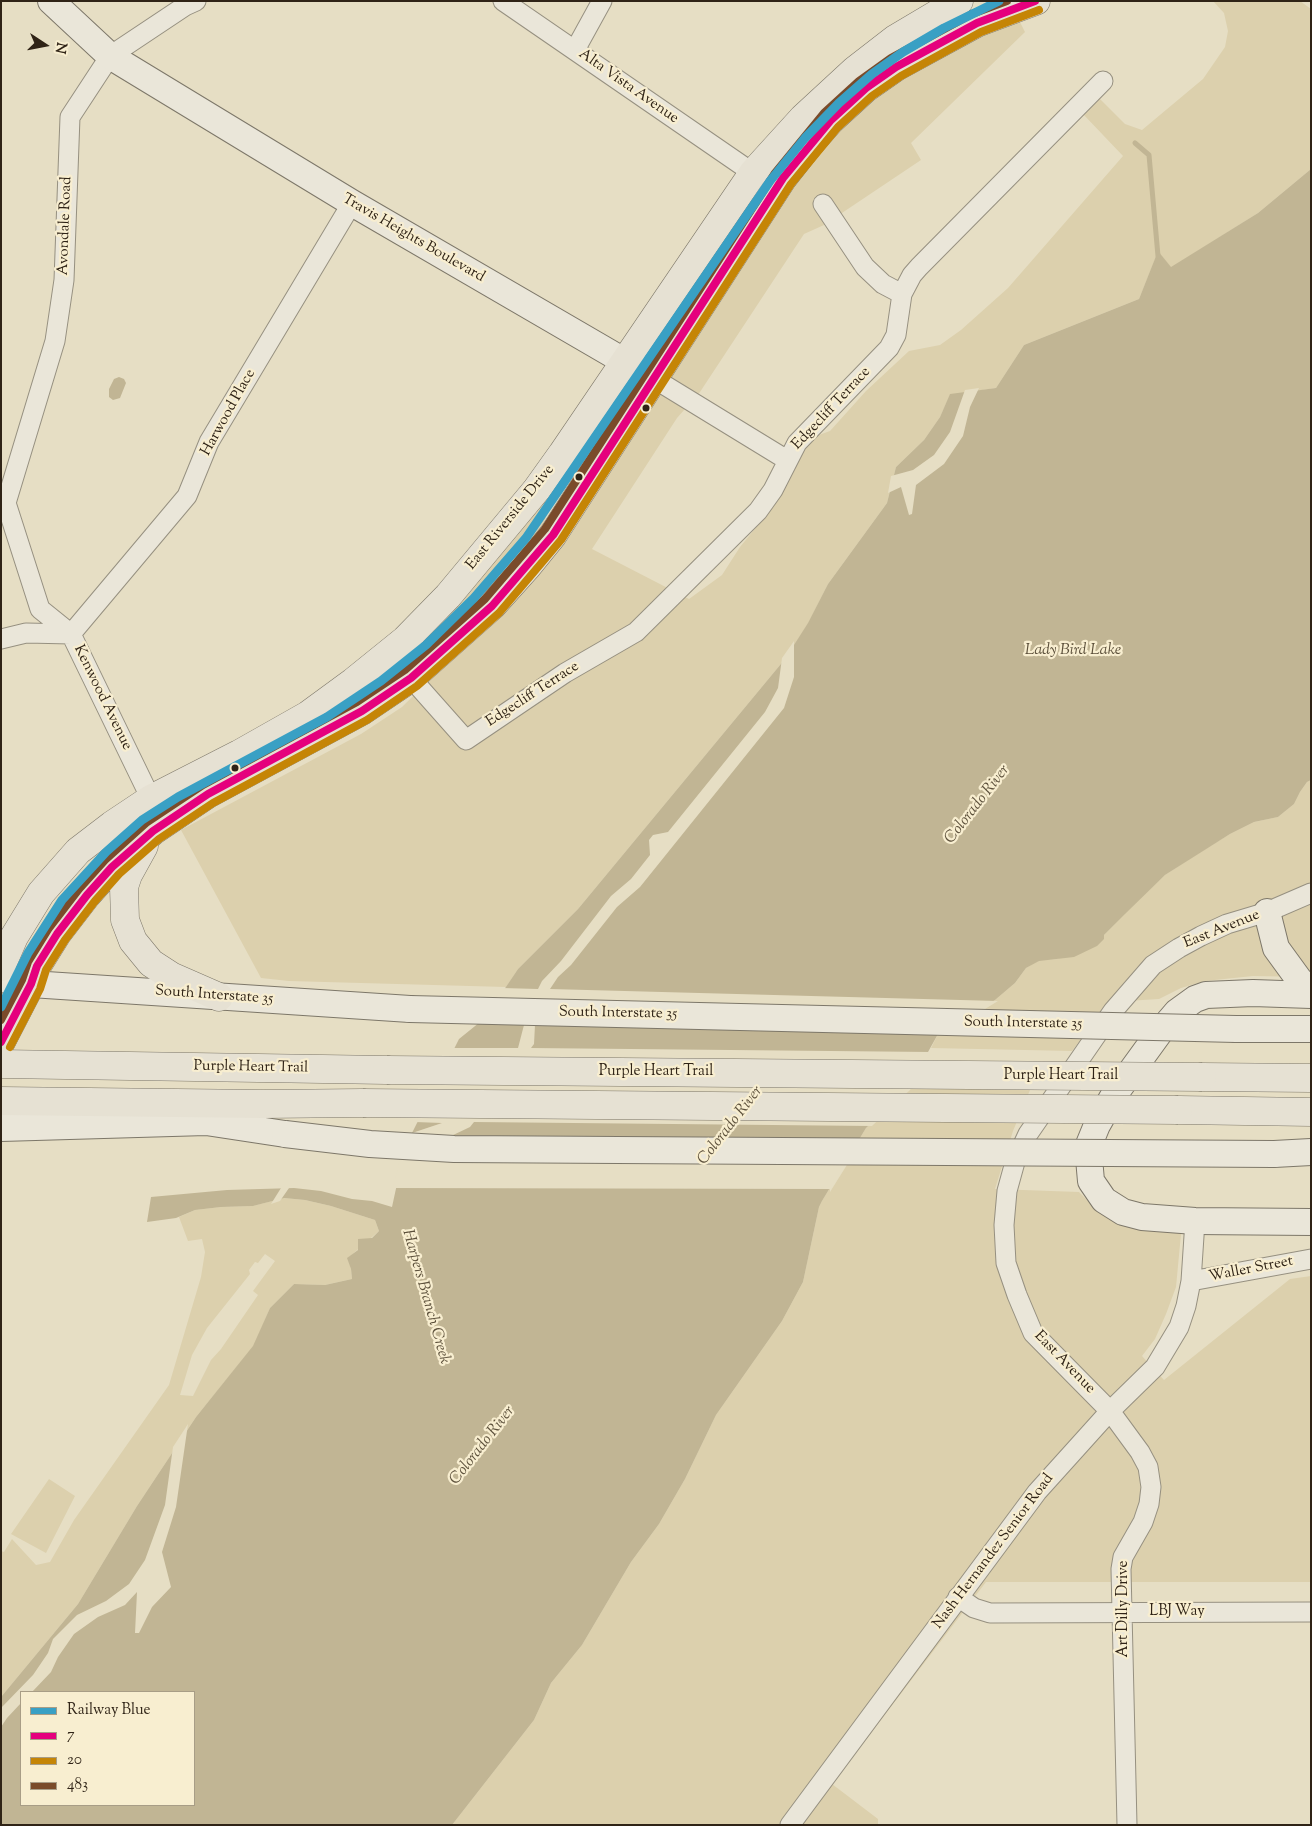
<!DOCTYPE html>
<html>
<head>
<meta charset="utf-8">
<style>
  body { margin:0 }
  #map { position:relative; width:1312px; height:1826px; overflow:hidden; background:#e6dec4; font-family:"Sorts Mill Goudy",serif }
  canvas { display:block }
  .frame { position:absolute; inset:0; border:2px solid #2f2316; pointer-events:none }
  .legend { position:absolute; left:20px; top:1691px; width:175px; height:115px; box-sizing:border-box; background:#f8eed0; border:1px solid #a89d86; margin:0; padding:6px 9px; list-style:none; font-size:15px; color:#2f2316 }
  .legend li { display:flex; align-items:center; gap:10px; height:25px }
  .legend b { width:25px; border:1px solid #a89d86 }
  .north { position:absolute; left:20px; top:20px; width:50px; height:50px; -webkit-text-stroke:4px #f8eed0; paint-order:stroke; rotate:101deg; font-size:14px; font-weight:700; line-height:20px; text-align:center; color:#2f2316 }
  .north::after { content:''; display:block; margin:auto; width:18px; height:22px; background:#2f2316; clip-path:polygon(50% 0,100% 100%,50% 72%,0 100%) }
</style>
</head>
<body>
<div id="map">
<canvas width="1312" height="1826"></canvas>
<div class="frame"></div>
<ul class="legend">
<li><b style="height:6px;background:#39a0c4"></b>Railway Blue</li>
<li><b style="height:6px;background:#e5007d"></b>7</li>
<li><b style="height:6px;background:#c58506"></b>20</li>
<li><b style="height:6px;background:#7a4b2a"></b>483</li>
</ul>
<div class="north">N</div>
</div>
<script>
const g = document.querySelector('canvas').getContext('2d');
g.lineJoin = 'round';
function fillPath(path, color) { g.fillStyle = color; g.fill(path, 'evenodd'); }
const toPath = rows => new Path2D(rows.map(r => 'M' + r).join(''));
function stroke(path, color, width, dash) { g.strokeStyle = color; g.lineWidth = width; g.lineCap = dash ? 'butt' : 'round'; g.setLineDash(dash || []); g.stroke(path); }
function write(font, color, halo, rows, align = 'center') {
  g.font = font + ' "Sorts Mill Goudy",serif'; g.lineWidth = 4.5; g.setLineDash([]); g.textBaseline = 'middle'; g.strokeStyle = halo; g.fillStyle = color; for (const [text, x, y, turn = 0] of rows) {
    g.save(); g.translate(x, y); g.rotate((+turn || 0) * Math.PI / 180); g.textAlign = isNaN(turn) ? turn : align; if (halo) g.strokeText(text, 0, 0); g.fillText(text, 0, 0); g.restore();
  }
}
fillPath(toPath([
  [1213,1,1300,1,1311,9,1311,169,1258,213,1171,268,1158,252,1139,299,1024,345,996,388,950,395,940,417,924,440,896,467,887,503,828,584,808,624,785,659,578,909,518,969,506,987,289,981,261,978,181,830,361,734,402,707,471,639,799,178,825,146,856,115,891,87,932,59,1018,18,1025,32,911,143,921,160,824,225,804,234,700,392,677,418,592,549,689,599,722,575,740,547,767,514,806,445,816,436,830,431,866,391,909,351,940,345,961,330,1008,288,1123,156,1083,114,1098,97,1125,124,1142,130,1203,79,1225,47,1228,31,1224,13],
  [564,470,568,473,552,502,540,532,515,570,388,683,314,723],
  [1311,780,1311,977,1253,976,1205,981,1181,988,1159,999,1110,1002,1072,1051,931,1048,938,1034,995,1000,1015,983,1026,968,1039,960,1057,959,1104,935,1144,894,1165,875,1197,854,1230,834,1254,822,1278,817,1294,804,1300,792,1307,782],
  [908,1088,1030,1090,1013,1131,995,1189,1079,1192,1095,1208,1178,1227,1181,1234,1176,1287,1166,1314,1155,1339,1142,1356,1164,1380,1290,1279,1311,1276,1311,1582,986,1582,832,1784,878,1819,878,1825,452,1825,534,1720,551,1683,582,1645,631,1562,659,1524,685,1479,716,1415,782,1321,803,1282,819,1207,822,1201,866,1128],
  [283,1198,305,1200,331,1206,375,1220,379,1231,348,1258,351,1269,352,1279,325,1285,294,1284,270,1308,254,1346,196,1417,137,1506,78,1604,1,1697,1,1551,4,1552,12,1539,36,1565,50,1562,74,1520,169,1385,201,1277,205,1252,202,1239,188,1241,179,1217,195,1210,221,1207,253,1206],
  [265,1254,275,1261,253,1291,258,1295,221,1349,211,1360,193,1396,180,1395,192,1355,207,1328,250,1274,249,1270,255,1262,258,1263],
  [49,1479,75,1496,46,1553,11,1534]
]), '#dcd0ad');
fillPath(toPath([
  [1311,169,1311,780,1307,782,1300,792,1294,804,1278,817,1254,822,1230,834,1165,875,1125,914,1104,935,1104,939,1097,946,1074,957,1039,961,1026,968,1015,983,995,1000,938,1034,908,1088,866,1128,822,1201,819,1207,803,1282,782,1321,716,1415,685,1479,659,1524,631,1562,582,1645,551,1683,534,1720,452,1825,1,1825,1,1697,78,1604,137,1506,196,1417,253,1346,270,1308,294,1284,325,1285,352,1279,351,1269,347,1258,358,1250,358,1239,372,1238,379,1231,375,1220,331,1206,305,1200,284,1198,253,1206,221,1207,195,1210,176,1218,147,1222,151,1197,227,1190,294,1188,321,1191,352,1199,372,1201,392,1207,405,1147,459,1039,485,1018,518,969,578,909,785,659,808,623,828,584,887,503,896,467,924,440,940,417,950,394,996,388,1024,345,1139,299,1158,251,1171,267,1258,213],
  [21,1692,194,1692,194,1805,21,1805],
  [119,377,124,379,126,383,120,398,113,400,109,397,109,389,114,379]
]), '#c1b594');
fillPath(toPath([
  [979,388,970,407,963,436,944,464,916,485,912,514,909,515,901,487,888,493,891,476,913,470,934,455,950,432,965,390],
  [794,641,794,677,784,708,640,887,617,907,571,965,558,977,550,989,998,1001,943,1035,535,1025,534,1044,531,1048,931,1052,910,1090,872,1126,474,1122,470,1127,449,1137,860,1144,830,1192,830,1189,393,1188,403,1147,409,1134,442,1123,415,1122,452,1048,518,1048,524,1025,483,1016,502,988,538,989,542,981,561,961,611,896,631,879,650,855,649,840,653,835,668,832,765,712,778,688,782,658],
  [294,1185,321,1188,289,1188,280,1201,271,1204,281,1188,229,1188,149,1196,227,1187],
  [188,1424,176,1507,162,1552,171,1587,152,1607,139,1633,135,1633,137,1592,125,1605,98,1617,74,1634,58,1657,51,1672,32,1692,21,1692,21,1703,7,1718,1,1727,1,1708,33,1675,48,1653,53,1639,77,1615,106,1601,129,1584,145,1560,165,1505,173,1447]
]), '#e6dec4');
stroke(toPath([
  [1135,143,1149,155,1158,256]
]), '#c1b594', 5);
const street = toPath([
  [503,1,753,173],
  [575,50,602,1],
  [823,204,865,267,883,284,902,294],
  [653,378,787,460],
  [1,496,6,503,40,609,71,634,151,799],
  [6,503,55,341,64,280,70,117,110,56,185,6,196,1],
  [1,639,26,633,71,634,187,496,209,442,352,203],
  [411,678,466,740,565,673,636,632,758,511,773,490,797,443,889,348,896,335,902,294,912,275,919,267,1103,81],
  [1191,1281,1311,1259],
  [958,1597,974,1608,990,1613,1311,1612],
  [790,1825,1037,1492,1110,1411,1155,1367,1179,1327,1186,1306,1191,1281,1195,1221],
  [1127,1825,1121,1569,1123,1557,1143,1522,1149,1504,1151,1487,1148,1467,1140,1452,1110,1411,1033,1333,1017,1295,1006,1263,1004,1225,1007,1191,1015,1162,1028,1134,1113,1011,1153,965,1179,948,1201,936,1227,924,1267,912,1311,893]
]);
const secondary = toPath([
  [51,1,110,56,352,203,653,378],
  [1267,912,1276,948,1300,981,1311,988],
  [1,979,31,984,410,1009],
  [1311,995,1253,993,1206,995,1195,999,1177,1012,1159,1033,1114,1095,1097,1125,1088,1147,1091,1181,1104,1200,1123,1212,1142,1217,1195,1221,1311,1222],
  [1236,1029,1311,1029],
  [1,1128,206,1122,285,1134],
  [1274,1154,1311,1152]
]);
const primary = toPath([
  [144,846,128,875,124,887,125,920,133,941,151,963,171,976,219,997],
  [1,967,14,937,41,893,78,851,112,825,151,799,239,754,308,715,353,682,405,640,448,596,537,489,562,454,753,173,803,118,855,70,895,39,959,1],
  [1,1042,31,984,37,966,57,934,87,895,112,867,153,831,208,794,362,711,411,678,492,606,527,567,553,535,783,178,808,146,831,120,866,88,896,67,977,23,1036,1]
]);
const highway = toPath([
  [1,1064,387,1070],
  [1202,1077,1311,1078],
  [1,1101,263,1104,363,1103],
  [1178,1110,1311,1112]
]);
stroke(street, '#969080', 21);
stroke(secondary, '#7d7769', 28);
stroke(primary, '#7d7769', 29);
stroke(highway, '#7d7769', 29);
stroke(street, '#eae6d9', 19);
stroke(secondary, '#eae6d9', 26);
stroke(primary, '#e6e1d3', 28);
stroke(highway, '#e6e1d3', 28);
const secondaryBridge = toPath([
  [410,1009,1236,1029],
  [285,1134,370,1144,454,1149,1274,1154]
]);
const highwayBridge = toPath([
  [387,1070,1202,1077],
  [363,1103,1178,1110]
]);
stroke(secondaryBridge, '#7d7769', 28, []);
stroke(highwayBridge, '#7d7769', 29, []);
stroke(secondaryBridge, '#eae6d9', 26);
stroke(highwayBridge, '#e6e1d3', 28);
stroke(toPath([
  [1,1042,31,984,37,966,57,934,87,895,112,867,153,831,208,794,362,711,411,678,492,606,553,535,783,178,831,120,866,88,896,67,977,23,1035,1]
]), '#e5007d', 8);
stroke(toPath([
  [10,1047,40,989,46,970,65,940,95,901,119,874,159,839,213,803,367,720,417,686,499,613,561,540,791,184,838,127,872,96,901,76,981,32,1039,10]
]), '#c58506', 8);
stroke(toPath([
  [1,1020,22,980,28,962,49,928,79,889,105,860,146,823,203,785,357,702,405,670,485,599,545,529,775,173,824,113,859,81,891,58,972,14,1007,1]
]), '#7a4b2a', 8);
stroke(toPath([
  [1,1007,28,953,62,900,106,852,142,820,178,797,327,717,381,681,426,645,474,598,526,538,770,181,805,138,839,103,872,74,903,52,944,28,999,1]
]), '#39a0c4', 9);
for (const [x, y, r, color] of [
  [646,408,4.5,"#2f2316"],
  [579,477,4.5,"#2f2316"],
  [235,768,4.5,"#2f2316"]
]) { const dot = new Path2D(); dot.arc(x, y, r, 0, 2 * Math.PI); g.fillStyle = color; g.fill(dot); stroke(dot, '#f8eed0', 2); }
write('15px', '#2f2316', '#f8eed0', [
  ["Alta Vista Avenue",628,87,35],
  ["Avondale Road",66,226,-88],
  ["Travis Heights Boulevard",413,239,30],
  ["Edgecliff Terrace",832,409,-47],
  ["Harwood Place",229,413,-61],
  ["East Riverside Drive",511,518,-51],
  ["Edgecliff Terrace",533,695,-33],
  ["Kenwood Avenue",102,698,64],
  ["East Avenue",1222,930,-22],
  ["South Interstate 35",214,996,4],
  ["South Interstate 35",618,1014,1],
  ["South Interstate 35",1023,1024,1],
  ["Purple Heart Trail",251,1068,1],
  ["Purple Heart Trail",656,1072],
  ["Purple Heart Trail",1061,1076],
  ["Waller Street",1251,1270,-11],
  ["East Avenue",1064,1363,46],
  ["Nash Hernandez Senior Road",994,1552,-53],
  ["Art Dilly Drive",1124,1609,-90],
  ["LBJ Way",1177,1612]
]);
write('italic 16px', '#5c503b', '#f8eed0', [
  ["Lady Bird Lake",1073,651],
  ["Colorado River",978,805,-52],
  ["Colorado River",731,1126,-52],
  ["Harpers Branch Creek",425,1297,74],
  ["Colorado River",483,1446,-52]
]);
</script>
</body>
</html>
